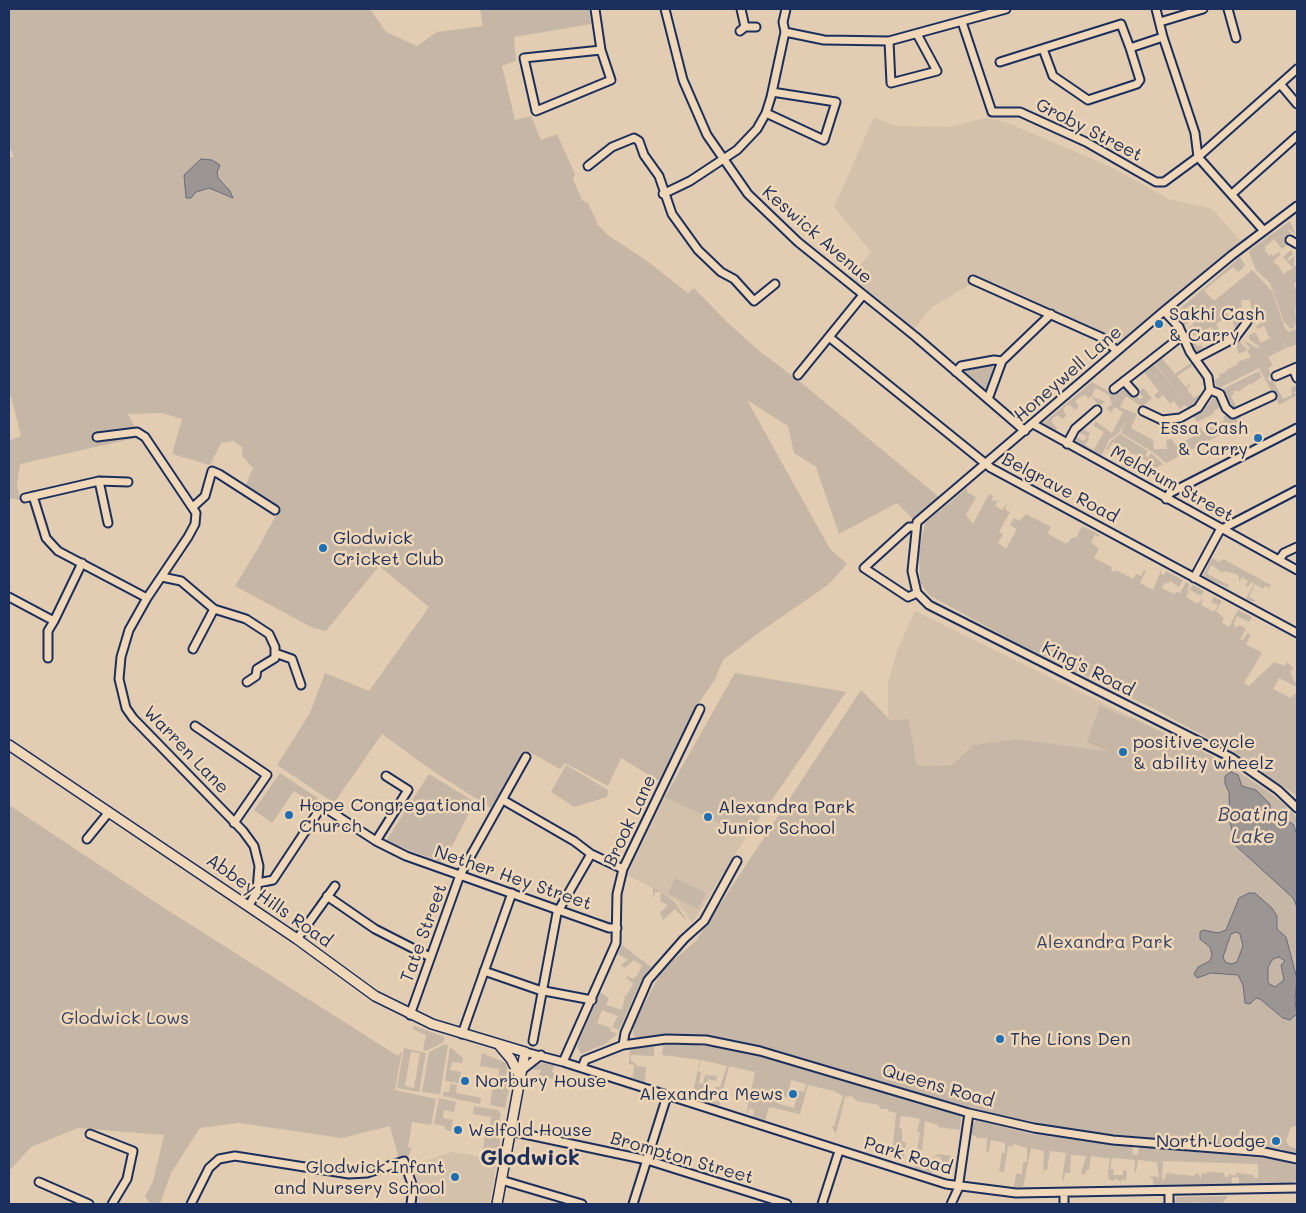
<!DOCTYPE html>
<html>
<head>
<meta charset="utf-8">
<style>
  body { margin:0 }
  #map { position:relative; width:1306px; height:1213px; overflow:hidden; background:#e2cdb2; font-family:Mali,sans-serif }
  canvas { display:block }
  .frame { position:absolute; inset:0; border:10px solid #1b2f5e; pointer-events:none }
</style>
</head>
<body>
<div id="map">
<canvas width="1306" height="1213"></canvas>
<div class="frame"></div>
</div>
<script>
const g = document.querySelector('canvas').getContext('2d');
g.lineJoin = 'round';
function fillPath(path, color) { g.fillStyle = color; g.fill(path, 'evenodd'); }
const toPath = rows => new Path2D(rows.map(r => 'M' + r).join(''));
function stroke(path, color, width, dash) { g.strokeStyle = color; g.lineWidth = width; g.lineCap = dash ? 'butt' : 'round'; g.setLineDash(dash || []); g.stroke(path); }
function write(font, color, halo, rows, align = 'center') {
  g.font = font + ' Mali,sans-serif'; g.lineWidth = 5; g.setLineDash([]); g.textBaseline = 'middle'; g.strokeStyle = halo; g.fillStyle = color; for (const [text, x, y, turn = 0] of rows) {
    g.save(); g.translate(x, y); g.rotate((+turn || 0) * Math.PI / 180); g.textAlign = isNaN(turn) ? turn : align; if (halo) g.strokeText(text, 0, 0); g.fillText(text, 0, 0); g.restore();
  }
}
fillPath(toPath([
  [874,117,895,126,950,127,986,118,1008,123,1111,167,1169,199,1212,209,1241,241,1119,342,1051,308,993,282,973,283,932,307,913,330,849,278,871,252,834,207],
  [915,611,1131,717,1114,753,1018,739,973,745,952,765,917,766,909,719,890,720,888,718,888,683,897,651],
  [735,673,846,692,747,836,692,923,676,900,627,875,665,797],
  [452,1152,497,1159,490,1204,418,1204,420,1190,413,1165]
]), '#d3c1ac');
fillPath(toPath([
  [9,9,370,9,386,32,417,46,437,32,483,26,480,9,589,9,591,24,514,37,516,61,502,66,515,120,531,116,541,140,557,134,575,174,573,179,582,200,588,203,598,225,609,236,647,261,688,293,694,288,728,323,762,353,803,384,939,497,913,519,897,503,839,534,816,467,794,453,788,426,747,400,830,549,847,564,828,585,761,631,723,660,715,679,696,707,661,782,621,758,608,786,565,763,560,769,526,750,491,808,433,771,382,734,334,803,277,765,310,713,325,673,369,691,429,607,379,566,326,631,313,628,235,586,257,550,280,508,244,489,253,468,242,456,242,447,233,441,221,443,210,465,172,454,182,419,162,413,128,414,140,437,20,464,17,485,20,500,9,498,9,436,10,440,21,436,11,396,9,396,9,157,14,157,9,146],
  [1290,221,1295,234,1289,229,1288,230,1292,235,1288,234,1285,243,1287,245,1282,249,1274,239,1265,247,1265,251,1269,256,1271,254,1273,256,1279,252,1281,254,1273,262,1278,265,1283,274,1293,268,1283,257,1291,250,1293,254,1287,259,1289,261,1294,256,1294,266,1296,266,1297,256,1297,282,1294,283,1297,296,1295,311,1297,327,1293,322,1295,327,1291,329,1284,322,1270,283,1256,270,1249,253,1250,250],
  [1240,257,1245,265,1243,268,1238,272,1233,267,1204,290,1214,301,1252,270,1272,291,1285,328,1289,332,1295,329,1297,334,1297,344,1287,348,1280,336,1286,348,1268,357,1273,366,1268,368,1271,375,1267,378,1269,381,1273,380,1283,399,1292,395,1291,388,1297,385,1297,389,1294,393,1297,395,1279,405,1259,368,1219,388,1216,385,1215,380,1220,377,1219,374,1227,372,1226,370,1238,364,1237,362,1251,357,1247,350,1239,354,1235,342,1239,341,1248,350,1250,348,1243,340,1257,348,1260,347,1249,339,1249,335,1255,332,1261,343,1270,338,1264,326,1257,329,1256,327,1265,319,1260,311,1257,313,1251,308,1250,300,1241,300,1242,307,1235,309,1234,307,1226,311,1230,319,1239,315,1242,322,1237,331,1232,321,1227,324,1224,319,1216,324,1219,329,1214,331,1211,327,1193,336,1197,346,1201,345,1204,350,1199,352,1194,350,1187,330,1194,323,1191,320,1184,326,1180,321,1185,317,1191,320,1197,314,1190,305,1183,311,1182,309,1174,314],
  [1161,357,1175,374,1191,363,1192,366,1177,376,1186,387,1192,382,1187,389,1194,398,1204,392,1196,407,1189,409,1185,405,1180,409,1174,401,1170,404,1163,395,1158,399,1154,395,1159,391,1143,371,1153,363,1187,403,1154,363],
  [991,365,994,368,986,390,965,373,966,371],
  [1259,371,1262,377,1250,385,1249,384,1238,392,1236,390,1233,392,1234,394,1231,396,1237,408,1233,408,1223,389],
  [1092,382,1115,395,1125,389,1132,397,1134,396,1140,399,1143,397,1139,392,1143,388,1152,398,1142,407,1126,396,1120,407,1137,414,1131,428,1153,440,1154,449,1167,449,1166,440,1172,439,1176,446,1198,434,1195,427,1199,425,1203,432,1225,420,1223,417,1226,415,1234,418,1240,417,1243,423,1166,463,1153,452,1121,433,1125,422,1119,433,1109,440,1101,457,1077,445,1074,439,1076,437,1084,441,1087,436,1078,432,1082,428,1090,433,1088,437,1089,439,1085,445,1094,450,1104,432,1094,426,1095,421,1112,433,1123,412,1114,407,1112,412,1106,409,1112,404,1109,395,1096,388,1092,394,1093,397,1106,402,1099,406,1091,396,1088,399,1086,395,1079,397,1075,402,1079,406,1075,410,1071,406,1067,405,1063,409,1066,416,1062,419,1058,415,1053,418,1051,421,1057,428,1056,431,1065,436,1041,425],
  [1214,397,1219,398,1222,406,1215,410,1213,414,1197,422,1193,415,1207,406],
  [1120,434,1148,451,1145,456,1148,458,1151,453,1163,464,1149,472,1153,464,1132,453,1125,470,1121,468,1131,452,1113,442,1108,450,1106,449,1111,441],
  [967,488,967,492,976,497,966,515,973,524,989,494,993,496,992,500,995,501,998,499,995,506,1002,510,1007,503,1005,509,1010,512,999,532,1003,534,998,543,1006,549,1017,529,1010,525,1014,518,1019,521,1026,514,1051,527,1047,533,1066,544,1073,537,1076,538,1082,526,1100,535,1099,537,1095,535,1091,542,1099,549,1094,558,1112,567,1111,570,1114,572,1116,570,1133,579,1136,574,1141,576,1144,570,1146,571,1140,583,1153,590,1162,568,1161,574,1164,575,1166,571,1183,580,1179,587,1170,581,1168,584,1165,582,1162,588,1174,594,1176,592,1180,593,1186,582,1189,584,1187,593,1193,585,1204,591,1201,596,1190,590,1186,597,1198,604,1202,597,1200,604,1205,598,1201,605,1214,612,1218,605,1211,602,1214,597,1222,601,1216,611,1224,618,1222,623,1229,627,1238,610,1252,617,1249,622,1237,616,1234,623,1235,628,1239,625,1246,629,1240,639,1243,640,1248,633,1251,635,1246,644,1262,653,1244,683,1249,686,1274,662,1285,666,1287,662,1294,669,1290,671,1297,687,1279,678,1273,689,1291,698,1297,692,1297,796,1234,752,1156,710,1013,641,929,595,920,582,919,552,925,523],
  [1212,558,1219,562,1223,559,1271,585,1267,591,1269,587,1265,586,1263,589,1255,584,1249,597,1255,600,1253,602,1246,599,1254,584,1251,582,1248,587,1246,585,1248,581,1242,577,1239,582,1239,576,1236,574,1226,571,1221,572,1212,565,1210,567,1207,574,1229,585,1228,588,1203,576],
  [735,673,846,692,747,836,665,797],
  [861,690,890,720,909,719,917,766,952,765,973,745,1018,739,1111,752,1087,742,1100,706,1130,719,1131,717,1222,761,1272,794,1290,810,1297,818,1297,1126,1291,1127,1286,1141,1289,1146,1297,1149,1297,1155,1282,1153,1283,1149,1153,1139,1073,1130,991,1113,733,1040,705,1035,639,1038,634,1036,632,1026,663,969,696,941],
  [566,765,608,790,607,797,574,807,551,792],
  [280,773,319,799,315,805,294,791,272,823,254,810],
  [429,774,475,802,443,863,386,841],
  [9,805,161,906,398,1056,402,1051,395,1090,436,1099,431,1125,412,1122,408,1147,412,1148,408,1157,399,1159,390,1126,342,1138,239,1123,200,1128,171,1173,160,1204,150,1204,145,1196,153,1182,164,1135,78,1128,31,1147,9,1171],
  [675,878,706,893,698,909,668,894],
  [653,888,666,895,675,902,687,921,675,909,663,920,660,913,668,905,660,901,661,892,655,892,653,900],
  [622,945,651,967,640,983,619,1030,612,1027,618,1016,602,1010,597,1023,611,1028,610,1031,617,1034,605,1044,581,1054,577,1046,600,992,609,998,606,1005,622,1010,625,997,613,990,624,996,627,995,633,983,626,978,627,976,633,979,636,977,642,966,634,960,625,968,621,965,628,960,618,954],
  [415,1026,444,1037,444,1042,426,1051,423,1050,426,1035,412,1029],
  [445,1044,448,1045,440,1094,422,1092,429,1052],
  [687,1044,715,1047,759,1056,959,1115,961,1119,960,1130,938,1127,938,1125,925,1121,922,1150,918,1150,917,1157,933,1160,934,1156,939,1154,956,1157,955,1166,940,1163,941,1157,935,1156,932,1174,914,1169,920,1132,917,1132,920,1119,911,1117,901,1116,899,1128,902,1129,902,1141,906,1143,904,1158,896,1156,898,1149,895,1148,892,1156,896,1113,888,1111,888,1109,880,1109,879,1105,857,1101,851,1096,845,1097,836,1134,832,1127,834,1126,843,1096,834,1091,808,1085,800,1114,769,1107,765,1121,753,1117,754,1110,750,1108,746,1115,755,1072,729,1066,719,1106,712,1104,712,1101,717,1102,720,1091,715,1090,715,1087,720,1087,727,1066,701,1060,698,1071,701,1072,699,1083,703,1084,705,1075,717,1076,716,1081,708,1079,705,1092,701,1091,695,1098,692,1097,700,1060,662,1055,663,1045],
  [791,1080,806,1084,804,1092,798,1090,794,1108,777,1103,779,1095,787,1098],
  [654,1046,654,1056,631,1055,631,1061,636,1064,636,1066,646,1067,645,1082,628,1077,633,1077,634,1065,629,1064,630,1049],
  [450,1047,463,1058,462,1063,452,1062,450,1070,461,1072,459,1083,445,1081],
  [404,1048,426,1053,419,1092,397,1088],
  [411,1052,420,1053,414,1088,405,1086],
  [482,1053,506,1063,510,1080,498,1078,499,1069,480,1066],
  [542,1063,554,1065,552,1072,556,1074,557,1081,539,1075,541,1070,529,1069],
  [494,1080,510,1083,505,1108,490,1105],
  [450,1084,457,1085,456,1093,481,1098,480,1104,443,1096,443,1092,449,1092],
  [439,1098,456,1102,454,1112,444,1110,443,1118,453,1120,451,1131,445,1130,445,1126,434,1124],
  [474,1106,498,1110,501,1114,498,1127,490,1126,491,1117,473,1114],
  [976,1120,1032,1134,1133,1147,1132,1154,1137,1155,1139,1147,1279,1159,1297,1166,1297,1180,1291,1183,1239,1184,1239,1178,1234,1177,1232,1178,1232,1184,1153,1185,1153,1179,1149,1176,1159,1177,1157,1162,1138,1160,1136,1172,1134,1172,1135,1160,1112,1158,1110,1169,1114,1169,1113,1175,1123,1175,1123,1170,1127,1171,1126,1180,1121,1180,1120,1186,1120,1181,1115,1178,1113,1186,1114,1180,1109,1180,1108,1173,1110,1159,1091,1156,1089,1170,1086,1170,1085,1175,1081,1174,1086,1156,1071,1155,1070,1173,1065,1173,1064,1180,1062,1180,1066,1153,1050,1151,1047,1170,1043,1170,1043,1177,1044,1151,1031,1148,1023,1187,1014,1187,1016,1174,1022,1174,1023,1162,1027,1162,1027,1148,1014,1144,1011,1147,1008,1146,1004,1172,994,1171,999,1171,1002,1153,1005,1153,1005,1143,991,1140,989,1151,986,1153,987,1138,976,1138,976,1136,972,1135,970,1139,972,1125],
  [1163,1161,1258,1164,1258,1178,1254,1178,1254,1175,1239,1173,1236,1173,1235,1176,1229,1174,1228,1177,1225,1177,1224,1173,1208,1172,1204,1174,1202,1172,1201,1179,1198,1173,1193,1176,1167,1173,1164,1180,1162,1180],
  [486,1128,498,1130,500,1142,498,1153,483,1150],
  [1228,1196,1222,1204,1192,1202,1188,1204,1174,1202,1177,1197]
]), '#c5b6a5');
const water = toPath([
  [201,159,212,160,220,165,217,172,218,178,230,191,233,198,209,188,196,192,191,198,186,198,184,175,201,159],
  [1231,772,1238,775,1242,786,1256,790,1270,804,1270,814,1293,824,1297,834,1297,907,1293,898,1236,846,1230,822,1229,792,1225,784,1225,776,1231,772],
  [1249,893,1255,893,1272,908,1277,916,1277,929,1286,937,1297,979,1295,1000,1297,1014,1290,1020,1283,1018,1260,999,1256,998,1250,1004,1245,1003,1243,985,1238,975,1211,973,1197,978,1194,974,1198,967,1210,961,1212,955,1210,947,1200,939,1200,932,1203,930,1218,933,1226,930,1239,898,1249,893],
  [1236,932,1240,934,1243,946,1237,962,1231,964,1225,962,1223,957,1231,934,1236,932],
  [1279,957,1285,961,1281,965,1284,980,1275,987,1268,983,1268,967,1273,959,1279,957]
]);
fillPath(water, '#9b9593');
stroke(water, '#686c7e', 1);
const minor = toPath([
  [595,9,601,50,611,80,536,111,524,58,601,50],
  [665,9,683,80,707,135,748,194,798,242,916,337,1025,431],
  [741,9,745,27],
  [1156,9,1163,37,1195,133,1198,157,1264,231],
  [1228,9,1236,38],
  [962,22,992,112,1020,112,1086,142,1156,182,1164,182,1198,157,1297,69],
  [1160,22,1203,9],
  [740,31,745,27,756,27],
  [785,32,824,40,889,41,1006,9],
  [889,41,891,83,937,71,917,34],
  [1043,49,1053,76,1088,100,1137,84,1140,80,1130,48],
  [1000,62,1121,24,1130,48,1163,37],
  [1281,85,1297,104],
  [766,113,824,140,836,102,772,92],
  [588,166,612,147,634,138,639,141,644,155,659,176,672,214,698,250,721,272,734,279,754,301,775,284],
  [663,194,690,181,737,150,757,129,766,113,771,97,785,32,783,22,786,9],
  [1232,194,1297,136],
  [1297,206,1232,255,1164,311,917,522,912,571,917,593,929,605,1232,758,1278,790,1297,808],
  [1290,240,1297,244],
  [973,280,1103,338,1117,351],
  [829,337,991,468,1297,633],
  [1195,359,1235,338,1247,322],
  [1293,369,1297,378],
  [956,372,961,366,994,360,1002,361],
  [798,375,863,295],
  [1276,376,1297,367],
  [1124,381,1134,392],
  [1114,389,1183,335],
  [1210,390,1220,394,1226,408,1233,414,1272,396],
  [988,399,1002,361,1051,314],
  [1143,411,1162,420,1180,418,1198,408,1210,390,1208,377,1190,352,1179,327,1164,311],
  [1033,424,1297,570],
  [97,437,137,432,145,437,196,513,195,524,188,537,147,598,129,630,121,657,119,679,126,708,133,718,243,831,254,846,259,866,257,890,249,906],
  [1067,444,1075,429,1097,410],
  [99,481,108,523],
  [33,496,46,538,58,551,147,598],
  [25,498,99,481,128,482],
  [1166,499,1170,493,1297,428],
  [193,507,205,496,212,471,219,474,275,510],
  [916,527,909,527,864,568,908,597,917,593],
  [1279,560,1284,553,1297,547],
  [162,577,181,581,214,609,246,619,269,634,275,647,275,658,257,669,256,676,247,682],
  [1194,578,1220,530,1297,490],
  [9,597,54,621,82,563],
  [193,649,214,609],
  [275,653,292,659,301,685],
  [48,658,48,631,54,621],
  [195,726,267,775,234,823],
  [503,800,574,841,591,854,623,869],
  [87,839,109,812],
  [376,841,408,790,386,776],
  [258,883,273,880,322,806,376,841,406,856,609,928,617,928],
  [327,896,375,929,430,957],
  [297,939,335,886],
  [484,971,539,990,592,1000],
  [410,1015,460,875,526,757],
  [462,1034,512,893],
  [533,1041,557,913,591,854],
  [623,1045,625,1033,648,980,684,939,704,921,737,861],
  [525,1052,563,1062,946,1184,1016,1193,1297,1188],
  [563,1062,616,943,617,894,623,869,700,709],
  [582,1068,585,1060,623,1045,666,1039,706,1040,760,1051,969,1113,1034,1128,1113,1140,1264,1152,1297,1159],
  [522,1070,541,1055],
  [510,1131,647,1160,787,1204],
  [90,1134,133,1151,127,1179,112,1204],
  [501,1180,582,1204],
  [39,1182,89,1204],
  [1064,1193,1064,1204],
  [191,1204,209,1168,219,1159,235,1156,349,1174,367,1173,404,1161,413,1187,411,1204],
  [633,1204,667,1096],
  [822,1204,839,1151],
  [951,1204,958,1189,969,1113],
  [1169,1204,1169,1191]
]);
const major = toPath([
  [9,745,297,939,375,996,432,1024,525,1052,497,1204],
  [500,1046,511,1059,520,1077]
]);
stroke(minor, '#1b2f5e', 11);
stroke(major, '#1b2f5e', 12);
stroke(minor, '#efd7b7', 7);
stroke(major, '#efd7b7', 9);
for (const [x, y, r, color] of [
  [1159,324,5,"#1f6fb2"],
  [1258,438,5,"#1f6fb2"],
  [323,548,5,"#1f6fb2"],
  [1123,752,5,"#1f6fb2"],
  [289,815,5,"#1f6fb2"],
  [708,817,5,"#1f6fb2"],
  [1000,1039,5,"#1f6fb2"],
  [465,1081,5,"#1f6fb2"],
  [793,1094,5,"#1f6fb2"],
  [458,1130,5,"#1f6fb2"],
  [1276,1141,5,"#1f6fb2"],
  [455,1177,5,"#1f6fb2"]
]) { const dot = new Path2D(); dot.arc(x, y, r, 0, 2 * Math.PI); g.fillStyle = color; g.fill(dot); stroke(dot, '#efd7b7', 2); }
write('18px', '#1b2f5e', '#efd7b7', [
  ["Groby Street",1089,130,27],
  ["Keswick Avenue",817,235,41],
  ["Honeywell Lane",1068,374,-41],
  ["Meldrum Street",1172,484,29],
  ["Belgrave Road",1060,488,28],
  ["King's Road",1088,669,27],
  ["Warren Lane",186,750,46],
  ["Brook Lane",630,821,-65],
  ["Nether Hey Street",513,878,19],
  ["Abbey Hills Road",269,901,35],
  ["Tate Street",424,933,-70],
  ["Queens Road",938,1086,16],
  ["Park Road",908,1156,17],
  ["Brompton Street",682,1158,16]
]);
write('18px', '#1b2f5e', '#efd7b7', [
  ["Sakhi Cash",1169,314],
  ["& Carry",1169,335],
  ["Essa Cash",1248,428,"right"],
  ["& Carry",1248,449,"right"],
  ["Glodwick",333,538],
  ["Cricket Club",333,559],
  ["positive cycle",1133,742],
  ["& ability wheelz",1133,763],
  ["Hope Congregational",299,805],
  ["Church",299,826],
  ["Alexandra Park",718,807],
  ["Junior School",718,828],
  ["The Lions Den",1010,1039],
  ["Norbury House",475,1081],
  ["Alexandra Mews",783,1094,"right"],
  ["Welfold House",468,1130],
  ["North Lodge",1266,1141,"right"],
  ["Glodwick Infant",445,1167,"right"],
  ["and Nursery School",445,1188,"right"]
], 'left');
write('18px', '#344369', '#efd7b7', [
  ["Alexandra Park",1104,942],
  ["Glodwick Lows",125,1018]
]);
write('italic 19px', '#354369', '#efd7b7', [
  ["Boating",1253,815],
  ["Lake",1253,837]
]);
write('bold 22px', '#1b2f5e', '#efd7b7', [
  ["Glodwick",530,1158]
]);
</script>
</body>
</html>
